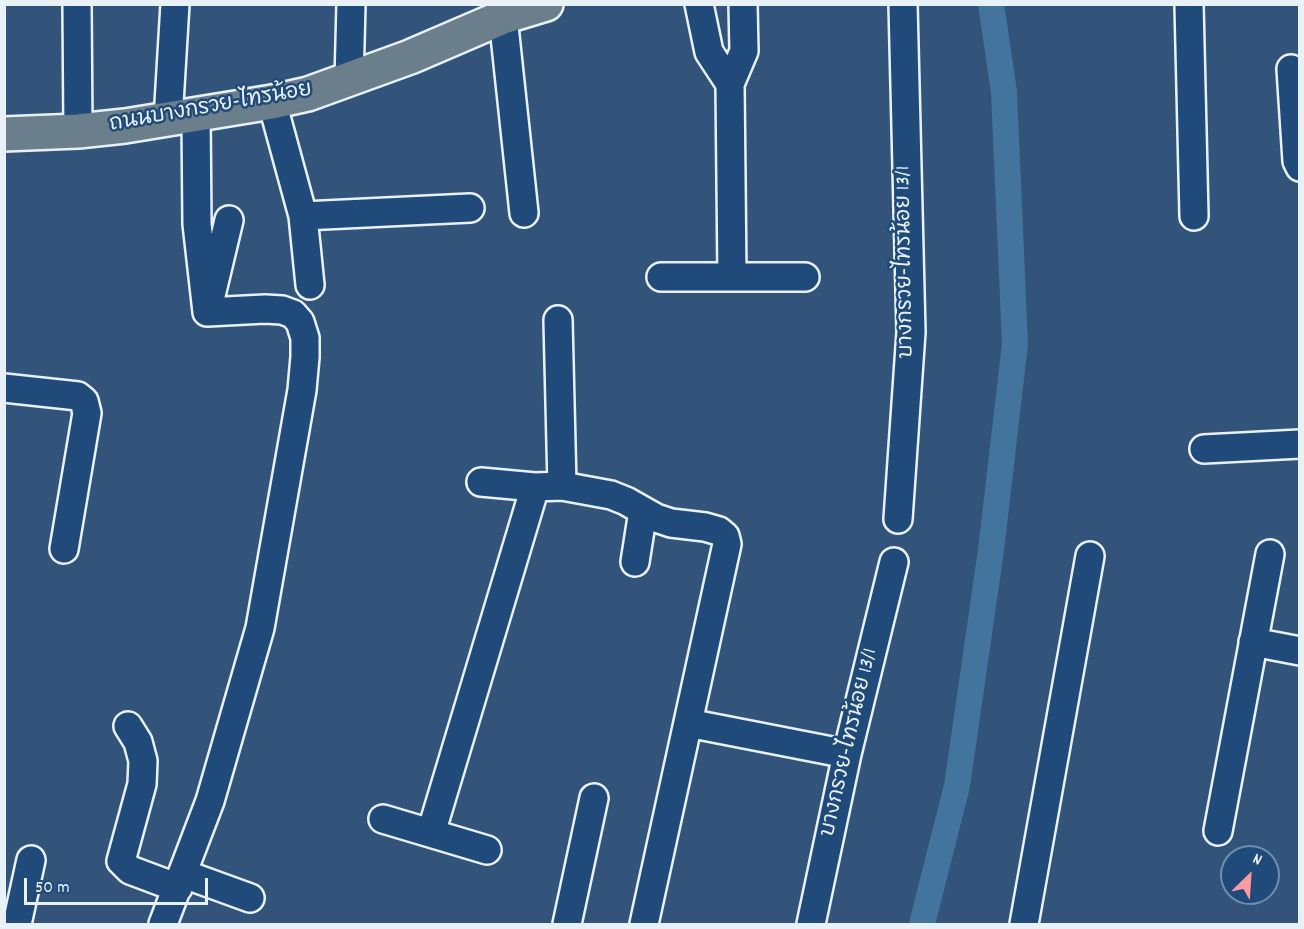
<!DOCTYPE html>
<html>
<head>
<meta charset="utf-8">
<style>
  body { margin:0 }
  #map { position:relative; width:1304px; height:929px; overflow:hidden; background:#32547b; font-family:Dekko,sans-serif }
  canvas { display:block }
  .frame { position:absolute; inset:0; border:6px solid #e8f1f8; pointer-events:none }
  .north { position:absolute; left:1220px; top:845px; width:60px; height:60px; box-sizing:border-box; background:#1f4a7a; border:2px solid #6f8dac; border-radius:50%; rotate:25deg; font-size:16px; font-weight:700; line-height:24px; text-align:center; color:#e8f1f8 }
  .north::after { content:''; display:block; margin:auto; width:21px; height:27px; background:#ff9aa2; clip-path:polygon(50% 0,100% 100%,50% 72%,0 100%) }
  .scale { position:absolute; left:24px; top:878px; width:184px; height:27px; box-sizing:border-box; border:3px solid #e8f1f8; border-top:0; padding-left:8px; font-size:18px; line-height:21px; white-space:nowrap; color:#e8f1f8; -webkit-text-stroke:4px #1f4a7a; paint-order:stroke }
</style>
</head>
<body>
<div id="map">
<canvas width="1304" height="929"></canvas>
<div class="frame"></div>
<div class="north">N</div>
<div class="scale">50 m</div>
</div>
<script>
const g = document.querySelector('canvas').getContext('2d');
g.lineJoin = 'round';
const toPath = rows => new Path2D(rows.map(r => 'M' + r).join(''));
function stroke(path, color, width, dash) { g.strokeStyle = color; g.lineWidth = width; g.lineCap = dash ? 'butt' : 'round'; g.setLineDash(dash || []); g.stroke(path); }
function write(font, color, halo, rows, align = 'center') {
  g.font = font + ' Dekko,"Playpen Sans Thai",sans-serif'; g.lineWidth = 5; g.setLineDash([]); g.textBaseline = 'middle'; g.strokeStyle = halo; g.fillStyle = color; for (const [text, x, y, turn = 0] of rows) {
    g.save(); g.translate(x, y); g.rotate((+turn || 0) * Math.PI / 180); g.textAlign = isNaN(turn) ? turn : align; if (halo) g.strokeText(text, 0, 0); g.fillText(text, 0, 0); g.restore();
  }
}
stroke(toPath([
  [922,924,957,786,991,550,1015,344,1004,92,991,4]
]), '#42749e', 26);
const minor = toPath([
  [77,4,78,131],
  [699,4,709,52,730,84],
  [1189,4,1194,216],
  [503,17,524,213],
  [1291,69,1297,161,1300,167],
  [349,81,351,4],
  [272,102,303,216,310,285],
  [196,116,197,224,207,312,229,220],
  [168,120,175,4],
  [303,216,470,208],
  [661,277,805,277],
  [732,277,730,84,744,51,743,4],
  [558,320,562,486],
  [4,388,78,396,84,401,87,413,64,549],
  [1204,449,1300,444],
  [481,482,535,487,562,486,611,495,626,501,656,518,671,523,705,527,719,531,725,536,727,544,644,924],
  [898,519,911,332,903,4],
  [635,562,643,511],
  [1253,642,1300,651],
  [688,723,847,754],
  [128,726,138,742,143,761,142,784,121,861,130,870,178,888],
  [383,819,487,850],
  [1218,831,1270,554],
  [431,833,535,487],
  [184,874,250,898],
  [17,924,31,860],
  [163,924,210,801,260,628,302,390,305,357,305,338,300,322,293,314,282,310,265,309,207,312],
  [567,924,594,798],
  [811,924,847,754,894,562],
  [1024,924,1090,556]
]);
const major = toPath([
  [4,134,78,131,125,126,272,102,308,94,410,57,503,17,546,4]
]);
stroke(minor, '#e8f1f8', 32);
stroke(major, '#e8f1f8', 38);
stroke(minor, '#1f4a7a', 27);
stroke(major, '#6b7e8b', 33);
write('21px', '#e8f1f8', '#1f4a7a', [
  ["ถนนบางกรวย-ไทรน้อย",211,109,-10],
  ["บางกรวย-ไทรน้อย 13/1",907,262,-91],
  ["บางกรวย-ไทรน้อย 13/1",851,743,-77]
]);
</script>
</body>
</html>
